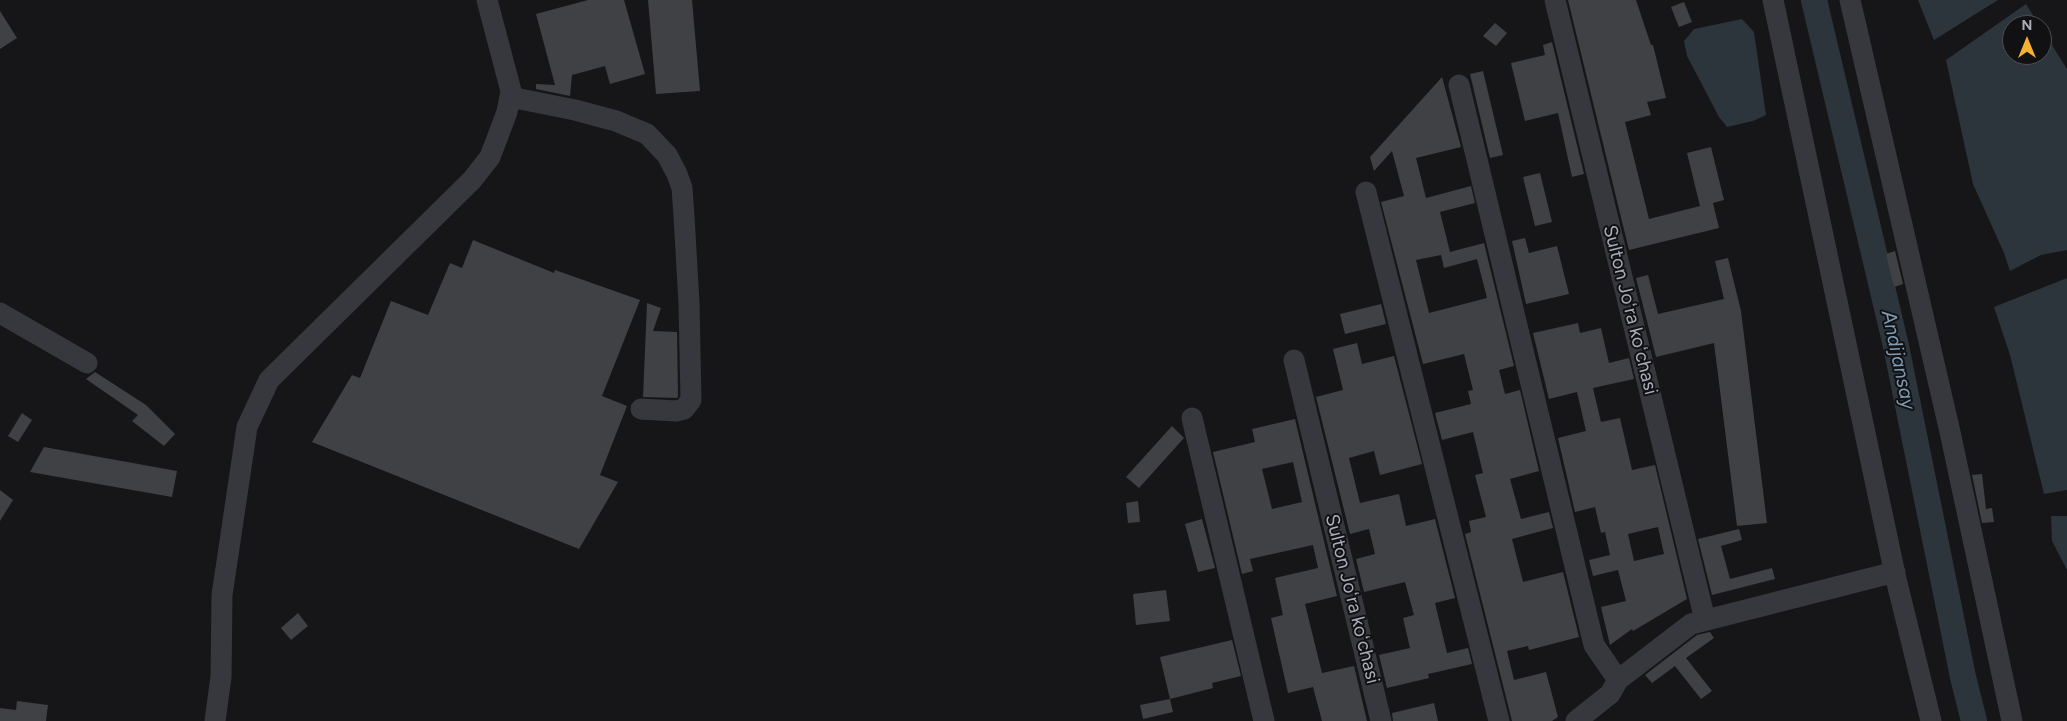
<!DOCTYPE html>
<html>
<head>
<meta charset="utf-8">
<style>
  body { margin:0 }
  #map { position:relative; width:2067px; height:721px; overflow:hidden; background:#161618; font-family:Figtree,sans-serif }
  canvas { display:block }
  .north { position:absolute; left:2002px; top:15px; width:50px; height:50px; box-sizing:border-box; background:#111113; border:1px solid #4d4f55; border-radius:50%; rotate:0deg; font-size:14px; font-weight:700; line-height:20px; text-align:center; color:#a8adb8 }
  .north::after { content:''; display:block; margin:auto; width:18px; height:22px; background:#f2b134; clip-path:polygon(50% 0,100% 100%,50% 72%,0 100%) }
</style>
</head>
<body>
<div id="map">
<canvas width="2067" height="721"></canvas>
<div class="north">N</div>
</div>
<script>
const g = document.querySelector('canvas').getContext('2d');
g.lineJoin = 'round';
function fillPath(path, color) { g.fillStyle = color; g.fill(path, 'evenodd'); }
const toPath = rows => new Path2D(rows.map(r => 'M' + r).join(''));
function stroke(path, color, width, dash) { g.strokeStyle = color; g.lineWidth = width; g.lineCap = dash ? 'butt' : 'round'; g.setLineDash(dash || []); g.stroke(path); }
function write(font, color, halo, rows, align = 'center') {
  g.font = font + ' Figtree,sans-serif'; g.lineWidth = 4; g.setLineDash([]); g.textBaseline = 'middle'; g.strokeStyle = halo; g.fillStyle = color; for (const [text, x, y, turn = 0] of rows) {
    g.save(); g.translate(x, y); g.rotate((+turn || 0) * Math.PI / 180); g.textAlign = isNaN(turn) ? turn : align; if (halo) g.strokeText(text, 0, 0); g.fillText(text, 0, 0); g.restore();
  }
}
fillPath(toPath([
  [1918,0,1998,0,1934,40],
  [2026,4,2039,25,2012,25,2012,55,2042,55,2042,29,2067,69,2067,250,2041,255,2010,271,2004,253,1973,184,1946,60],
  [1742,19,1754,32,1766,115,1753,121,1727,127,1719,117,1687,56,1684,41,1694,29],
  [2067,278,2067,490,2044,494,2010,355,1994,307],
  [2051,516,2067,516,2067,570,2052,541]
]), '#2c353c');
stroke(toPath([
  [1814,0,1896,346,1963,677,1974,721]
]), '#2c353c', 26);
fillPath(toPath([
  [588,0,624,0,645,74,610,84,605,66,572,75,570,96,536,89,536,84,555,85,536,14],
  [648,0,692,0,700,91,656,94],
  [1568,0,1636,0,1651,45,1653,45,1666,98,1647,102,1651,115,1625,122,1649,219,1700,206,1687,153,1711,147,1724,200,1713,203,1719,228,1629,250],
  [1684,2,1692,22,1679,27,1671,7],
  [0,11,17,38,0,49],
  [1495,23,1507,33,1496,46,1483,36],
  [1552,42,1584,174,1572,177,1558,113,1525,121,1511,63,1545,55,1543,45],
  [1483,71,1503,155,1490,158,1470,74],
  [1442,77,1461,147,1416,158,1426,198,1471,186,1475,203,1440,212,1450,252,1484,243,1514,366,1499,370,1505,394,1520,390,1539,471,1510,479,1521,519,1549,512,1553,528,1512,539,1523,582,1563,572,1579,637,1529,650,1528,646,1507,651,1514,680,1546,672,1558,717,1552,721,1512,721,1465,534,1471,532,1469,521,1486,517,1475,475,1483,473,1473,432,1442,440,1435,413,1471,404,1468,391,1473,390,1464,354,1423,364,1381,202,1404,196,1392,151,1374,171,1370,157],
  [1441,255,1444,268,1477,259,1487,298,1429,313,1416,260],
  [1540,173,1552,222,1535,226,1523,177],
  [1525,238,1529,253,1557,246,1569,294,1526,304,1512,241],
  [473,240,554,273,555,270,640,300,602,396,627,406,600,475,618,482,579,549,312,442,352,375,360,378,391,301,428,315,450,263,462,268],
  [1895,251,1903,284,1894,287,1886,254],
  [1728,258,1741,311,1767,523,1737,526,1714,343,1656,357,1636,278,1648,275,1658,314,1724,299,1715,261],
  [647,303,661,308,653,331,677,332,678,396,677,398,643,397],
  [1381,304,1386,324,1345,334,1340,314],
  [1578,323,1580,333,1601,328,1609,363,1629,358,1634,379,1593,388,1601,422,1620,418,1632,470,1655,465,1687,599,1633,631,1632,629,1610,645,1601,607,1626,601,1618,570,1593,576,1589,560,1610,555,1605,532,1601,533,1595,507,1575,512,1558,438,1586,431,1577,392,1549,399,1533,333],
  [1658,527,1664,554,1634,561,1628,534],
  [1357,343,1362,364,1394,356,1422,464,1380,475,1374,451,1349,458,1360,503,1399,494,1406,526,1435,519,1455,598,1435,603,1447,653,1468,648,1472,664,1428,674,1429,678,1387,688,1379,655,1410,648,1403,618,1414,615,1405,582,1364,592,1356,559,1375,554,1369,529,1350,534,1316,397,1343,390,1333,349],
  [95,372,146,405,175,434,164,446,132,421,138,415,86,379],
  [22,413,32,420,18,442,8,436],
  [1295,419,1337,596,1305,604,1322,673,1354,666,1367,721,1322,721,1313,687,1288,693,1271,618,1283,615,1275,578,1318,568,1313,545,1250,559,1253,571,1242,574,1213,452,1255,442,1252,429],
  [1293,462,1302,502,1272,509,1262,469],
  [1172,426,1184,438,1139,488,1126,477],
  [44,447,177,471,172,497,30,472],
  [1982,474,1986,509,1992,508,1994,522,1982,523,1972,475],
  [0,490,13,500,0,521],
  [1138,501,1140,522,1128,523,1126,503],
  [1202,519,1215,568,1198,572,1185,524],
  [1739,529,1742,540,1721,546,1730,579,1772,568,1775,579,1712,595,1698,539],
  [1166,590,1170,621,1136,625,1133,594],
  [298,613,308,626,291,640,281,628],
  [1710,632,1714,638,1686,658,1712,691,1701,699,1675,666,1652,683,1645,675,1697,635],
  [1232,640,1241,676,1212,683,1213,688,1170,699,1160,657],
  [1170,699,1173,712,1143,719,1140,705],
  [17,701,48,705,46,721,0,721,0,708,16,710],
  [1434,703,1438,721,1393,721,1392,713]
]), '#404145');
stroke(toPath([
  [1555,0,1705,620],
  [1773,0,1896,579,1931,721],
  [1850,0,1950,432,2012,721],
  [1459,85,1594,645,1618,680],
  [510,97,575,110,616,121,647,134,667,155,677,174,682,188,684,216,689,303,691,400,684,409,676,411,641,409],
  [1366,192,1499,721],
  [0,313,87,363],
  [1294,360,1381,721],
  [1192,418,1264,721],
  [215,721,221,677,222,595,247,427,269,380,472,180,490,157,507,112,511,91,487,0],
  [1576,721,1610,694,1618,680,1691,624,1895,572]
]), '#37383d', 21);
write('19px', '#a8adb8', '#111113', [
  ["Sulton Joʻra koʻchasi",1630,310,76],
  ["Sulton Joʻra koʻchasi",1352,599,76]
]);
write('italic 20px', '#7f9bb3', '#111113', [
  ["Andijansay",1898,360,78]
]);
</script>
</body>
</html>
